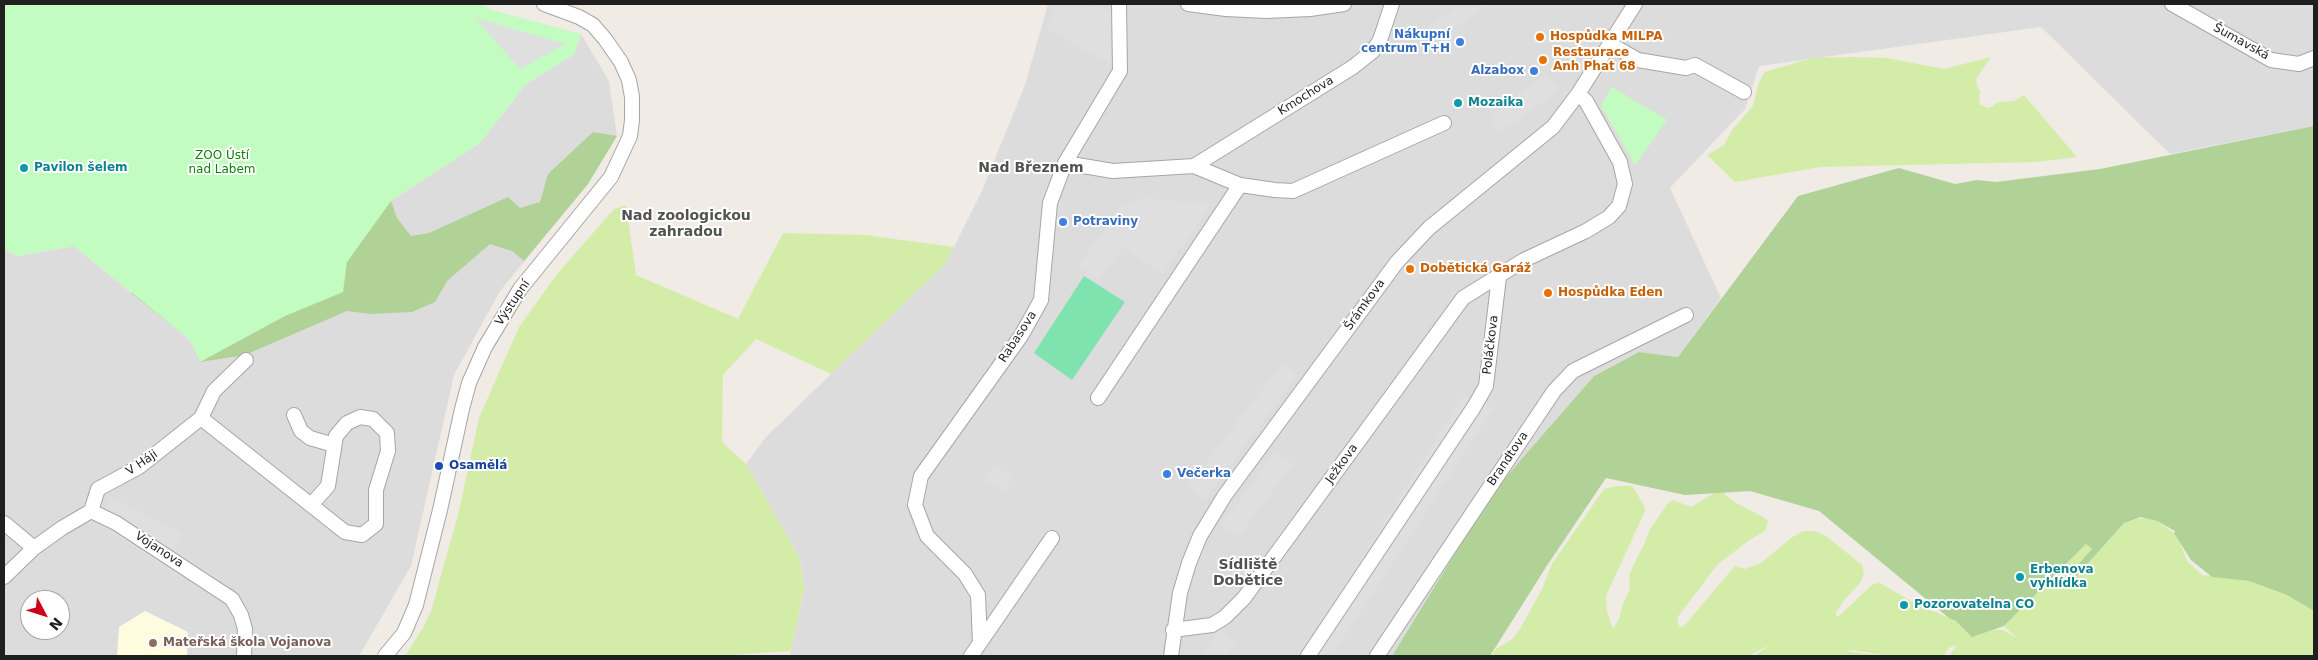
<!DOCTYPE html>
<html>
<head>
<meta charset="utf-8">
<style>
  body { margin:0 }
  #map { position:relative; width:2318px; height:660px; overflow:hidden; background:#f0ebe5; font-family:"DejaVu Sans",sans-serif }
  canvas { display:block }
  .frame { position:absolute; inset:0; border:5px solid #1f1f1f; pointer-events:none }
  .north { position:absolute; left:20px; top:590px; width:50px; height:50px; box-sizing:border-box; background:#fff; border:1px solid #a5a5a5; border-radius:50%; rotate:130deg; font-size:14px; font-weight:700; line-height:20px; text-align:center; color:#1f1f1f }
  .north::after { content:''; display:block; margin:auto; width:18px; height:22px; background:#ce001a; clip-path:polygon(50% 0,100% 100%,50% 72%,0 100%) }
</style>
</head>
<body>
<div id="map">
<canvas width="2318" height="660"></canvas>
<div class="frame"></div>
<div class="north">N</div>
</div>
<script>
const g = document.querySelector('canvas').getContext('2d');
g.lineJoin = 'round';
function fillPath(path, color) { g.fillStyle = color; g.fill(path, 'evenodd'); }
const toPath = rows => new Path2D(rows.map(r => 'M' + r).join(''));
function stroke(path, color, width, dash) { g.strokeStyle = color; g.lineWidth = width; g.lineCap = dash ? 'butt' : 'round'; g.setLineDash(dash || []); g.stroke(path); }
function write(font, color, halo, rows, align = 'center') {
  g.font = font + ' "DejaVu Sans",sans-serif'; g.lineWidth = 4; g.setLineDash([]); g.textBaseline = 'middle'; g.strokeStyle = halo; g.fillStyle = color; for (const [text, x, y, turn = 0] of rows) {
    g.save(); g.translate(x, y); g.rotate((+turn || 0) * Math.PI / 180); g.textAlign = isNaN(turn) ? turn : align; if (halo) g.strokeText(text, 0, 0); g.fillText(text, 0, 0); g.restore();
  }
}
fillPath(toPath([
  [1048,4,2314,4,2314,126,2170,154,2041,27,1759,66,1745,109,1670,188,1721,298,1678,357,1639,352,1594,376,1492,493,1392,656,790,656,804,589,800,559,746,464,766,437,946,263,981,193,1025,85],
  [581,34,609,81,617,136,588,184,500,291,454,375,411,566,359,656,4,656,4,249,17,256,74,246,189,340,200,361,391,201,480,143,525,85,574,54],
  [30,600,60,600,60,630,30,630]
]), '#dddcdc');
fillPath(toPath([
  [145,611,188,632,187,656,117,656,119,627]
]), '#fffbdf');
fillPath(toPath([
  [1852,57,1887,58,1944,69,1991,57,1976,79,1977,87,1980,91,1979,101,1981,105,1989,108,1999,102,2014,101,2024,95,2077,157,2036,162,1820,167,1735,182,1707,155,1724,145,1732,130,1753,106,1759,82,1765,72,1812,58],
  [626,205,636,275,738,319,783,233,865,235,954,247,946,263,831,374,756,339,723,375,722,442,746,464,800,559,804,589,791,651,717,656,405,656,423,628,431,611,458,515,479,418,519,327,557,274,614,209],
  [1616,486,1632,486,1644,505,1645,511,1606,596,1607,611,1613,629,1619,619,1623,604,1630,589,1629,575,1636,560,1644,545,1649,531,1667,504,1673,500,1691,507,1716,492,1722,492,1736,503,1763,517,1768,521,1766,530,1748,541,1717,565,1677,618,1679,627,1684,626,1735,566,1745,569,1761,563,1791,538,1803,531,1815,531,1826,536,1862,565,1864,574,1860,583,1844,600,1835,614,1838,617,1873,584,1880,583,1914,603,1956,621,1965,629,2003,630,2017,638,2004,626,2086,544,2092,549,2066,579,2069,583,2124,523,2136,519,2147,518,2157,521,2174,533,2179,539,2187,561,2202,575,2249,581,2287,595,2314,611,2314,656,1949,656,1957,645,1950,647,1943,656,1888,656,1853,650,1845,651,1883,656,1754,656,1770,645,1748,656,1491,656,1496,649,1511,640,1520,629,1542,589,1552,564,1604,489]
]), '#d3eda8');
fillPath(toPath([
  [2314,126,2314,611,2287,595,2249,581,2212,577,2191,560,2174,533,2175,531,2157,521,2141,517,2124,523,2070,583,2065,579,2092,549,2086,544,2004,626,1972,637,1956,621,1949,618,1819,511,1750,491,1685,495,1606,478,1546,567,1490,656,1392,656,1492,493,1594,376,1639,352,1678,357,1798,196,1899,168,1955,184,1977,180,1996,182,2100,169],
  [593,132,617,136,588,184,524,261,512,251,490,244,447,281,435,302,412,312,371,314,347,311,245,355,200,362,189,339,131,293,391,201,397,218,411,236,429,233,508,197,520,208,540,202,548,174]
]), '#b0d297');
fillPath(toPath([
  [4,4,481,4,492,10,581,34,574,54,525,85,480,143,391,201,347,262,343,292,285,316,200,362,189,339,74,246,17,256,4,249],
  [1612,87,1667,120,1635,165,1601,106]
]), '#c3fcc0');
fillPath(toPath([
  [1084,276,1125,302,1072,380,1034,353]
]), '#7fe3b0');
fillPath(toPath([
  [1054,4,1075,4,1111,10,1112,64,1048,30],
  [1461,4,1489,4,1456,28,1454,26,1427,46,1425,28],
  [475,18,503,26,565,44,520,69],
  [1546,73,1559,90,1501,132,1489,117],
  [1143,198,1211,204,1163,274,1123,247,1099,281,1078,267,1121,205],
  [1282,363,1298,375,1204,500,1188,487],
  [1463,396,1494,408,1332,656,1300,656],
  [1276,451,1293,464,1238,537,1221,524],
  [994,465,1013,477,1003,492,985,479],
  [111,497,182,533,173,548,231,587,222,603,98,524],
  [1219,630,1237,642,1227,656,1201,656]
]), '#dfdfdf');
const minor = toPath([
  [1188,4,1226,9,1266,11,1310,9,1344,4],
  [2172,4,2271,60,2299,64,2314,58],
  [1610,44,1638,60,1686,68,1695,65,1744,92],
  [1065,163,1113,171,1194,166,1353,67,1373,51,1380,40,1392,4],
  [1240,185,1275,190,1293,191,1444,123],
  [1098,398,1240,185,1194,166],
  [294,415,301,431,310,438,334,445],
  [201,418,345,532,362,535,376,524,376,490,388,451,387,433,373,419,360,417,347,423,336,436,328,486,311,505],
  [91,511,98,489,139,467,201,418,214,391,246,360],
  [4,523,34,548],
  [4,577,34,548,62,528,91,511,116,523,232,599,241,615,245,629,244,656],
  [1173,630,1212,625,1225,617,1244,598,1463,298,1524,260,1586,231,1609,217,1619,206,1625,184,1620,162,1586,101,1578,94],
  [980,643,978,595,965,574,927,536,915,505,921,476,1021,336,1041,300,1050,203,1065,163,1120,71,1119,4],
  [385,656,404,633,416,605,440,510,462,409,469,383,485,347,520,289,611,177,630,136,632,120,632,97,629,80,621,62,605,39,593,25,579,17,544,4],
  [971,656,1052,538],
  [1171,656,1180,593,1189,563,1200,536,1225,495,1397,262,1429,228,1553,127,1578,94,1635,4],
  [1308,656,1474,407,1486,386,1499,277],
  [1377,656,1554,391,1573,371,1686,315]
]);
stroke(minor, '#a6a6a6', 16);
stroke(minor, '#fff', 14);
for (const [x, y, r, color] of [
  [1540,37,5,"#e8710a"],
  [1460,42,5,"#3f7fe0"],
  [1543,60,5,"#e8710a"],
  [1534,71,5,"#3f7fe0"],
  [1458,103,5,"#0f9aa8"],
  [24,168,5,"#0f9aa8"],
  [1063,222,5,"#3f7fe0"],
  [1410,269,5,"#e8710a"],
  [1548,293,5,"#e8710a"],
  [439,466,5,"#1a4fb4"],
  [1167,474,5,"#3f7fe0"],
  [2020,577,5,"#0f9aa8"],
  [1904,605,5,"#0f9aa8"],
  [153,643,5,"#8d6e63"]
]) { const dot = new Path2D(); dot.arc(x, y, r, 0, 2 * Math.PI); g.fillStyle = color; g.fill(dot); stroke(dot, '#fff', 2); }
write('bold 12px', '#366cbe', '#fff', [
  ["Nákupní",1450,35],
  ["centrum T+H",1450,49],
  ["Alzabox",1524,71],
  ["Potraviny",1073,222,"left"],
  ["Večerka",1177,474,"left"]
], 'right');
write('bold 12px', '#c56008', '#fff', [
  ["Hospůdka MILPA",1550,37],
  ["Restaurace",1553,53],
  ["Anh Phat 68",1553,67],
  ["Dobětická Garáž",1420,269],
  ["Hospůdka Eden",1558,293]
], 'left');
write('12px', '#1f1f1f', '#fff', [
  ["Šumavská",2241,42,29],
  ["Kmochova",1306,96,-32],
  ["Výstupní",513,303,-56],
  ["Šrámkova",1365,305,-54],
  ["Rabasova",1018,337,-57],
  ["Poláčkova",1491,345,-83],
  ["Brandtova",1508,459,-56],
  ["V Háji",142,463,-34],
  ["Ježkova",1342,464,-54],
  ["Vojanova",159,550,33]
]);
write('bold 12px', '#0d838f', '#fff', [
  ["Mozaika",1468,103],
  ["Pavilon šelem",34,168],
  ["Erbenova",2030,570],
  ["vyhlídka",2030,584],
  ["Pozorovatelna CO",1914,605]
], 'left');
write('12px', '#0c8406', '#fff', [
  ["ZOO Ústí",222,156],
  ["nad Labem",222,170]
]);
write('bold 12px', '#164399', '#fff', [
  ["Osamělá",449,466]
], 'left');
write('bold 12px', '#785e54', '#fff', [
  ["Mateřská škola Vojanova",163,643]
], 'left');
write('bold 14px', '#525252', '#fff', [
  ["Nad Březnem",1031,168],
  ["Nad zoologickou",686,216],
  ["zahradou",686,232],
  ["Sídliště",1248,565],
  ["Dobětice",1248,581]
]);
</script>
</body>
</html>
